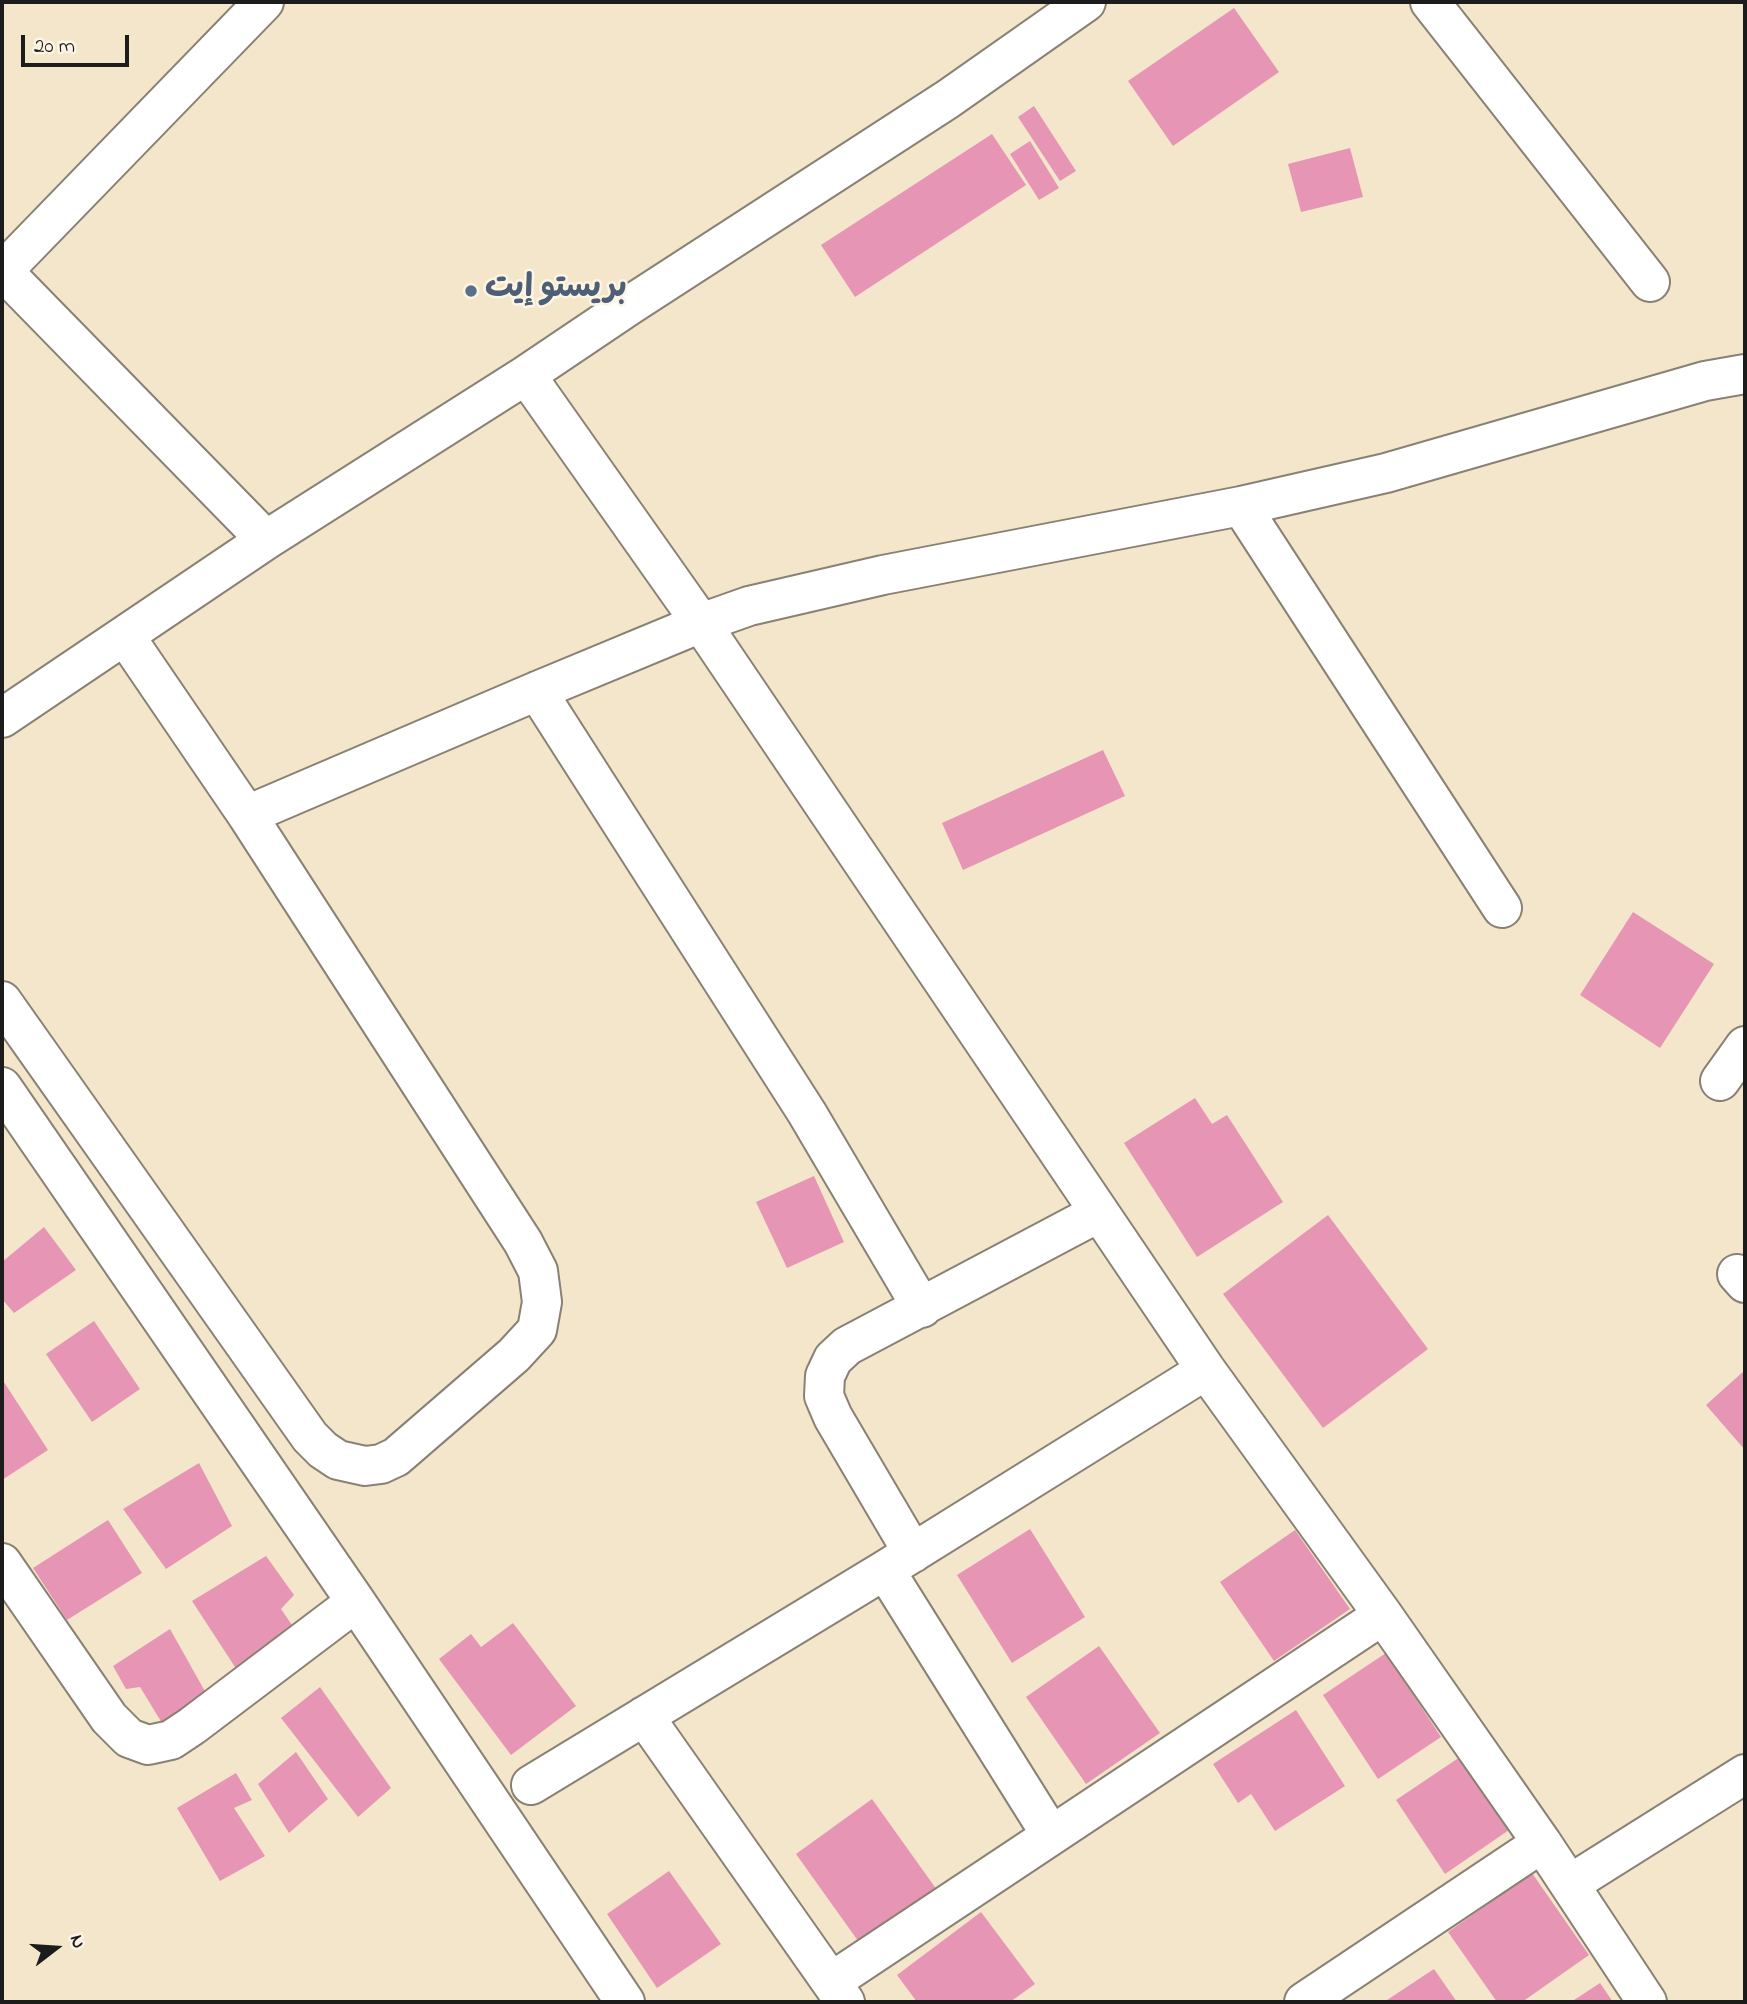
<!DOCTYPE html>
<html>
<head>
<meta charset="utf-8">
<style>
  body { margin:0 }
  #map { position:relative; width:1747px; height:2004px; overflow:hidden; background:#f4e6cb; font-family:"Indie Flower",sans-serif }
  canvas { display:block }
  .frame { position:absolute; inset:0; border:4px solid #1c1c1c; pointer-events:none }
  .north { position:absolute; left:21px; top:1913px; width:70px; height:70px; -webkit-text-stroke:5px #fcf5e5; paint-order:stroke; rotate:73deg; font-size:19px; font-weight:700; line-height:28px; text-align:center; color:#1c1c1c }
  .north::after { content:''; display:block; margin:auto; width:24px; height:32px; background:#1c1c1c; clip-path:polygon(50% 0,100% 100%,50% 72%,0 100%) }
  .scale { position:absolute; left:21px; top:35px; width:108px; height:32px; box-sizing:border-box; border:4px solid #1c1c1c; border-top:0; padding-left:9px; font-size:21px; line-height:24px; white-space:nowrap; color:#1c1c1c; -webkit-text-stroke:5px #fcf5e5; paint-order:stroke }
</style>
</head>
<body>
<div id="map">
<canvas width="1747" height="2004"></canvas>
<div class="frame"></div>
<div class="north">N</div>
<div class="scale">20 m</div>
</div>
<script>
const g = document.querySelector('canvas').getContext('2d');
g.lineJoin = 'round';
function fillPath(path, color) { g.fillStyle = color; g.fill(path, 'evenodd'); }
const toPath = rows => new Path2D(rows.map(r => 'M' + r).join(''));
function stroke(path, color, width, dash) { g.strokeStyle = color; g.lineWidth = width; g.lineCap = dash ? 'butt' : 'round'; g.setLineDash(dash || []); g.stroke(path); }
function write(font, color, halo, rows, align = 'center') {
  g.font = font + ' "Indie Flower","Playpen Sans Arabic",sans-serif'; g.lineWidth = 5; g.setLineDash([]); g.textBaseline = 'middle'; g.strokeStyle = halo; g.fillStyle = color; for (const [text, x, y, turn = 0] of rows) {
    g.save(); g.translate(x, y); g.rotate((+turn || 0) * Math.PI / 180); g.textAlign = isNaN(turn) ? turn : align; if (halo) g.strokeText(text, 0, 0); g.fillText(text, 0, 0); g.restore();
  }
}
fillPath(toPath([
  [1234,8,1279,72,1173,146,1128,81],
  [1034,106,1076,171,1060,181,1018,117],
  [992,134,1026,185,855,297,821,245],
  [1030,141,1059,188,1039,200,1010,154],
  [1350,148,1363,197,1301,212,1288,164],
  [1103,750,1125,796,963,870,942,823],
  [1633,912,1714,964,1660,1048,1580,995],
  [1195,1098,1212,1124,1227,1115,1283,1202,1197,1257,1124,1143],
  [814,1176,844,1242,787,1268,756,1202],
  [1328,1215,1428,1349,1323,1428,1223,1294],
  [44,1227,76,1270,14,1313,2,1299,2,1262],
  [94,1321,140,1389,92,1422,46,1354],
  [1745,1370,1745,1450,1706,1405],
  [2,1379,48,1450,2,1480],
  [199,1463,232,1526,166,1569,123,1509],
  [108,1520,142,1573,67,1620,33,1568],
  [1030,1529,1085,1617,1012,1663,957,1575],
  [1295,1530,1350,1609,1274,1661,1220,1582],
  [266,1556,294,1595,281,1609,294,1628,237,1670,192,1601],
  [513,1623,576,1706,511,1755,439,1659,471,1634,481,1647],
  [170,1629,211,1702,162,1723,140,1687,126,1689,113,1666],
  [1099,1646,1160,1733,1086,1784,1026,1697],
  [1386,1653,1441,1737,1378,1779,1323,1695],
  [320,1687,391,1788,358,1817,281,1718],
  [1296,1710,1345,1786,1275,1831,1251,1794,1238,1803,1213,1764],
  [296,1752,328,1799,289,1833,258,1784],
  [1460,1757,1509,1830,1445,1874,1396,1800],
  [236,1773,252,1800,234,1808,265,1856,220,1881,177,1808],
  [872,1799,937,1890,861,1945,796,1854],
  [669,1871,721,1944,657,1988,607,1914],
  [1532,1873,1589,1955,1522,2002,1497,2002,1448,1932],
  [981,1912,1035,1984,1010,2002,917,2002,897,1975],
  [1434,1969,1457,2002,1384,2002],
  [1600,1983,1613,2002,1571,2002]
]), '#e795b4');
const minor = toPath([
  [1430,2,1650,282],
  [2,270,266,540],
  [3,271,264,2],
  [526,375,701,623,1206,1370,1383,1615,1542,1843,1647,2002],
  [1241,506,1502,908],
  [537,691,807,1113,922,1308],
  [2,718,266,540,526,375,630,305,948,99,1086,2],
  [247,815,537,691,701,623,749,606,883,575,1241,506,1386,473,1705,381,1745,374],
  [2,1001,310,1437,323,1450,338,1460,365,1466,381,1464,396,1457,514,1355,537,1330,542,1302,538,1271,523,1242,247,815,125,636],
  [1720,1081,1745,1046],
  [2,1087,356,1602,625,2002],
  [1737,1274,1745,1283],
  [913,1553,833,1417,824,1396,825,1376,833,1359,847,1346,1098,1213],
  [2,1563,109,1718,129,1738,148,1745,171,1740,192,1726,356,1602],
  [885,1570,1051,1835],
  [644,1716,845,2002],
  [531,1785,885,1570,1206,1370],
  [1570,1884,1745,1774],
  [831,1982,1383,1615],
  [1304,2002,1542,1843]
]);
stroke(minor, '#888174', 42);
stroke(minor, '#fff', 38);
for (const [x, y, r, color] of [
  [471,291,7,"#5c6f8a"]
]) { const dot = new Path2D(); dot.arc(x, y, r, 0, 2 * Math.PI); g.fillStyle = color; g.fill(dot); stroke(dot, '#fcf5e5', 2.5); }
write('bold 32px', '#4e5e75', '#fcf5e5', [
  ["بريستو إيت",485,291]
], 'left');
</script>
</body>
</html>
